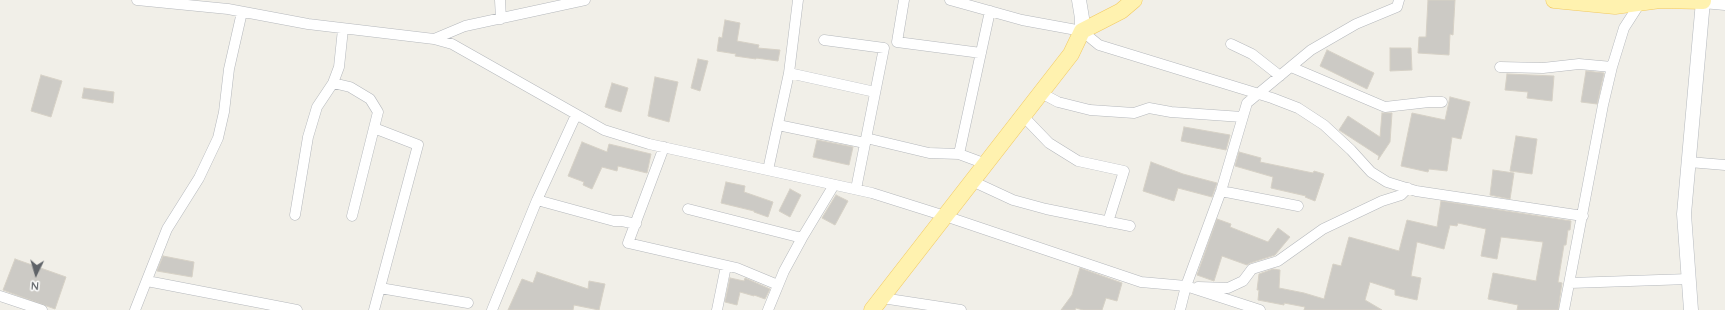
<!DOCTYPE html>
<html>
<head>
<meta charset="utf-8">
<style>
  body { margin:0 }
  #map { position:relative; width:1725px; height:310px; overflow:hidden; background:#f1efe8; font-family:Quicksand,sans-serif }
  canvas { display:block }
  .north { position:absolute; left:16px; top:254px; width:40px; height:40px; -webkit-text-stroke:3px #fff; paint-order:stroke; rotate:185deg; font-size:11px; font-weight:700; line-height:16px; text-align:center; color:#5f6368 }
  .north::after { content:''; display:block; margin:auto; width:14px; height:18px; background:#5f6368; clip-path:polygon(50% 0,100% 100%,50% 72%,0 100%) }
</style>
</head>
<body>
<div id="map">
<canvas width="1725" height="310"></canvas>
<div class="north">N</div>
</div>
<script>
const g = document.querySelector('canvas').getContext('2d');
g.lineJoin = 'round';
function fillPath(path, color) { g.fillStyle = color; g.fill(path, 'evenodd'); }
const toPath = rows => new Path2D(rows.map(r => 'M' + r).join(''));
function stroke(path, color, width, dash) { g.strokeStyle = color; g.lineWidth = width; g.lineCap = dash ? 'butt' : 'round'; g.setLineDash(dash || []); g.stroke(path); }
const building = toPath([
  [1428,0,1455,0,1453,35,1450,34,1449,55,1418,53,1419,37,1426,37,1428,0],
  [725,20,740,23,737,41,759,45,758,48,780,50,778,61,756,58,756,59,735,56,736,54,717,51,719,37,722,38,725,20],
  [1390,48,1411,48,1412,70,1390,71,1390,48],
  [1327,50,1374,73,1367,89,1320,66,1327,50],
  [698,59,708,61,700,91,691,88,698,59],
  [1586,71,1604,73,1597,104,1581,102,1586,71],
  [1507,74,1554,76,1552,101,1527,98,1528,92,1505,90,1507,74],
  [41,75,62,81,51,117,31,111,41,75],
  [655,77,678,82,669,122,648,116,655,77],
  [612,83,628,88,621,112,605,107,612,83],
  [84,88,114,92,113,103,82,98,84,88],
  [1450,97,1470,102,1461,139,1452,137,1447,171,1429,169,1428,172,1401,166,1412,113,1445,120,1450,97],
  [1382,113,1392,113,1390,142,1378,160,1379,156,1339,130,1348,116,1380,137,1382,113],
  [1184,127,1230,135,1226,150,1181,141,1184,127],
  [1516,136,1537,139,1532,174,1510,171,1516,136],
  [817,140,853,147,849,165,813,157,817,140],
  [582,142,607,152,609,144,651,154,647,173,618,166,617,171,602,167,592,189,583,185,584,182,568,176,582,142],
  [1239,152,1261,158,1260,162,1313,173,1314,171,1324,174,1315,201,1305,197,1306,196,1271,188,1273,177,1235,166,1239,152],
  [1151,162,1183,174,1217,183,1212,197,1178,188,1174,201,1143,191,1151,162],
  [1493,170,1514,173,1510,199,1490,195,1493,170],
  [726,182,745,186,744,192,773,202,768,217,754,212,754,211,721,203,726,182],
  [790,189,801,195,790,217,779,211,790,189],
  [836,195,848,201,835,225,822,218,836,195],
  [1441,201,1571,221,1570,230,1568,230,1566,245,1564,245,1558,282,1562,283,1558,310,1517,310,1518,305,1488,299,1493,273,1536,281,1543,242,1501,237,1497,259,1481,256,1486,229,1458,223,1457,226,1450,225,1444,249,1417,242,1411,276,1421,278,1417,300,1395,295,1395,290,1370,282,1365,300,1382,310,1304,310,1305,307,1284,303,1284,305,1258,300,1259,290,1257,290,1259,274,1273,269,1280,270,1279,288,1304,293,1324,299,1333,264,1341,266,1349,237,1399,251,1407,220,1437,227,1441,201],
  [1217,219,1231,224,1230,227,1268,242,1278,228,1290,237,1275,255,1250,263,1247,265,1222,256,1214,281,1197,275,1217,219],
  [163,256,194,262,192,277,157,271,163,256],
  [15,259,66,277,55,309,3,290,15,259],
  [1080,268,1122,283,1117,301,1106,298,1102,310,1083,310,1076,308,1075,310,1061,310,1072,295,1080,268],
  [537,272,588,289,589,281,605,284,599,310,574,305,573,310,508,310,522,279,533,283,537,272],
  [730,278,744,281,745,278,770,289,765,299,754,295,754,296,740,292,737,305,725,302,730,278]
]);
fillPath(building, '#cccac5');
stroke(building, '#d6d1c6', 1);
const minor = toPath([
  [137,0,228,9,308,24,434,39,452,44,604,130,649,144,872,193,945,216,1141,282,1186,286,1260,310],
  [500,0,501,19],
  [904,0,897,42,981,53],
  [950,0,1022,20,1082,31,1099,45,1272,98,1298,108,1324,125,1351,150,1371,172,1387,182,1416,191,1583,216],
  [434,39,465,26,585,0],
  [824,40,884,48,856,189],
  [1231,44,1252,54,1280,76],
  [1291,67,1385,107,1429,102,1442,102],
  [1500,67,1543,68,1579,64,1612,67],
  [789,73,875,92],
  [333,83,350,87,370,99,378,112,352,216],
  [1041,93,1058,102,1090,110,1134,113,1149,108,1171,112,1242,117],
  [1023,116,1049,143,1078,161,1124,171,1108,222],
  [778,125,865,143],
  [866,138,929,153,959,154,986,164],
  [664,147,628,243,737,268,778,285],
  [959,154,990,11],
  [1689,162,1725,165],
  [768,170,789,73,798,0],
  [972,181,1013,200,1046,209,1130,226],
  [1221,191,1298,206],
  [537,200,614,221,622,221,636,224],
  [688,209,802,238],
  [295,215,308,137,317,107,333,83,339,67,343,29],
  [147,281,297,310],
  [1570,283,1689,279],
  [1198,287,1228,288,1243,281,1252,269,1278,261,1323,229,1382,201,1401,195,1408,188],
  [380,288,468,303],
  [0,296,42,310],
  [882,298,961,310],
  [135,310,167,229,199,178,218,138,224,112,229,69,242,12],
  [374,310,418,145,374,128],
  [492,310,537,200,576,115],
  [717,310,726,266],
  [768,310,784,271,802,238,834,185],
  [1180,310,1186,286,1221,191,1247,103,1311,50,1356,24,1397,7,1399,0],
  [1564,310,1603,105,1612,67,1624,28,1642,0]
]);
const secondary = toPath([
  [1079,0,1082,18,1082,31],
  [1691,310,1684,214,1703,1,1725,3]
]);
const primary = toPath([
  [1554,0,1615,6,1660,0,1703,1,1703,0],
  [872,310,1071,54,1082,31,1121,11,1134,0]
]);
stroke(minor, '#b5b8bc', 11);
stroke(secondary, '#b6babf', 15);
stroke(primary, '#f2c960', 17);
stroke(minor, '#fff', 10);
stroke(secondary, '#fff', 14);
stroke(primary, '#fff2af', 16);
</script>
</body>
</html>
